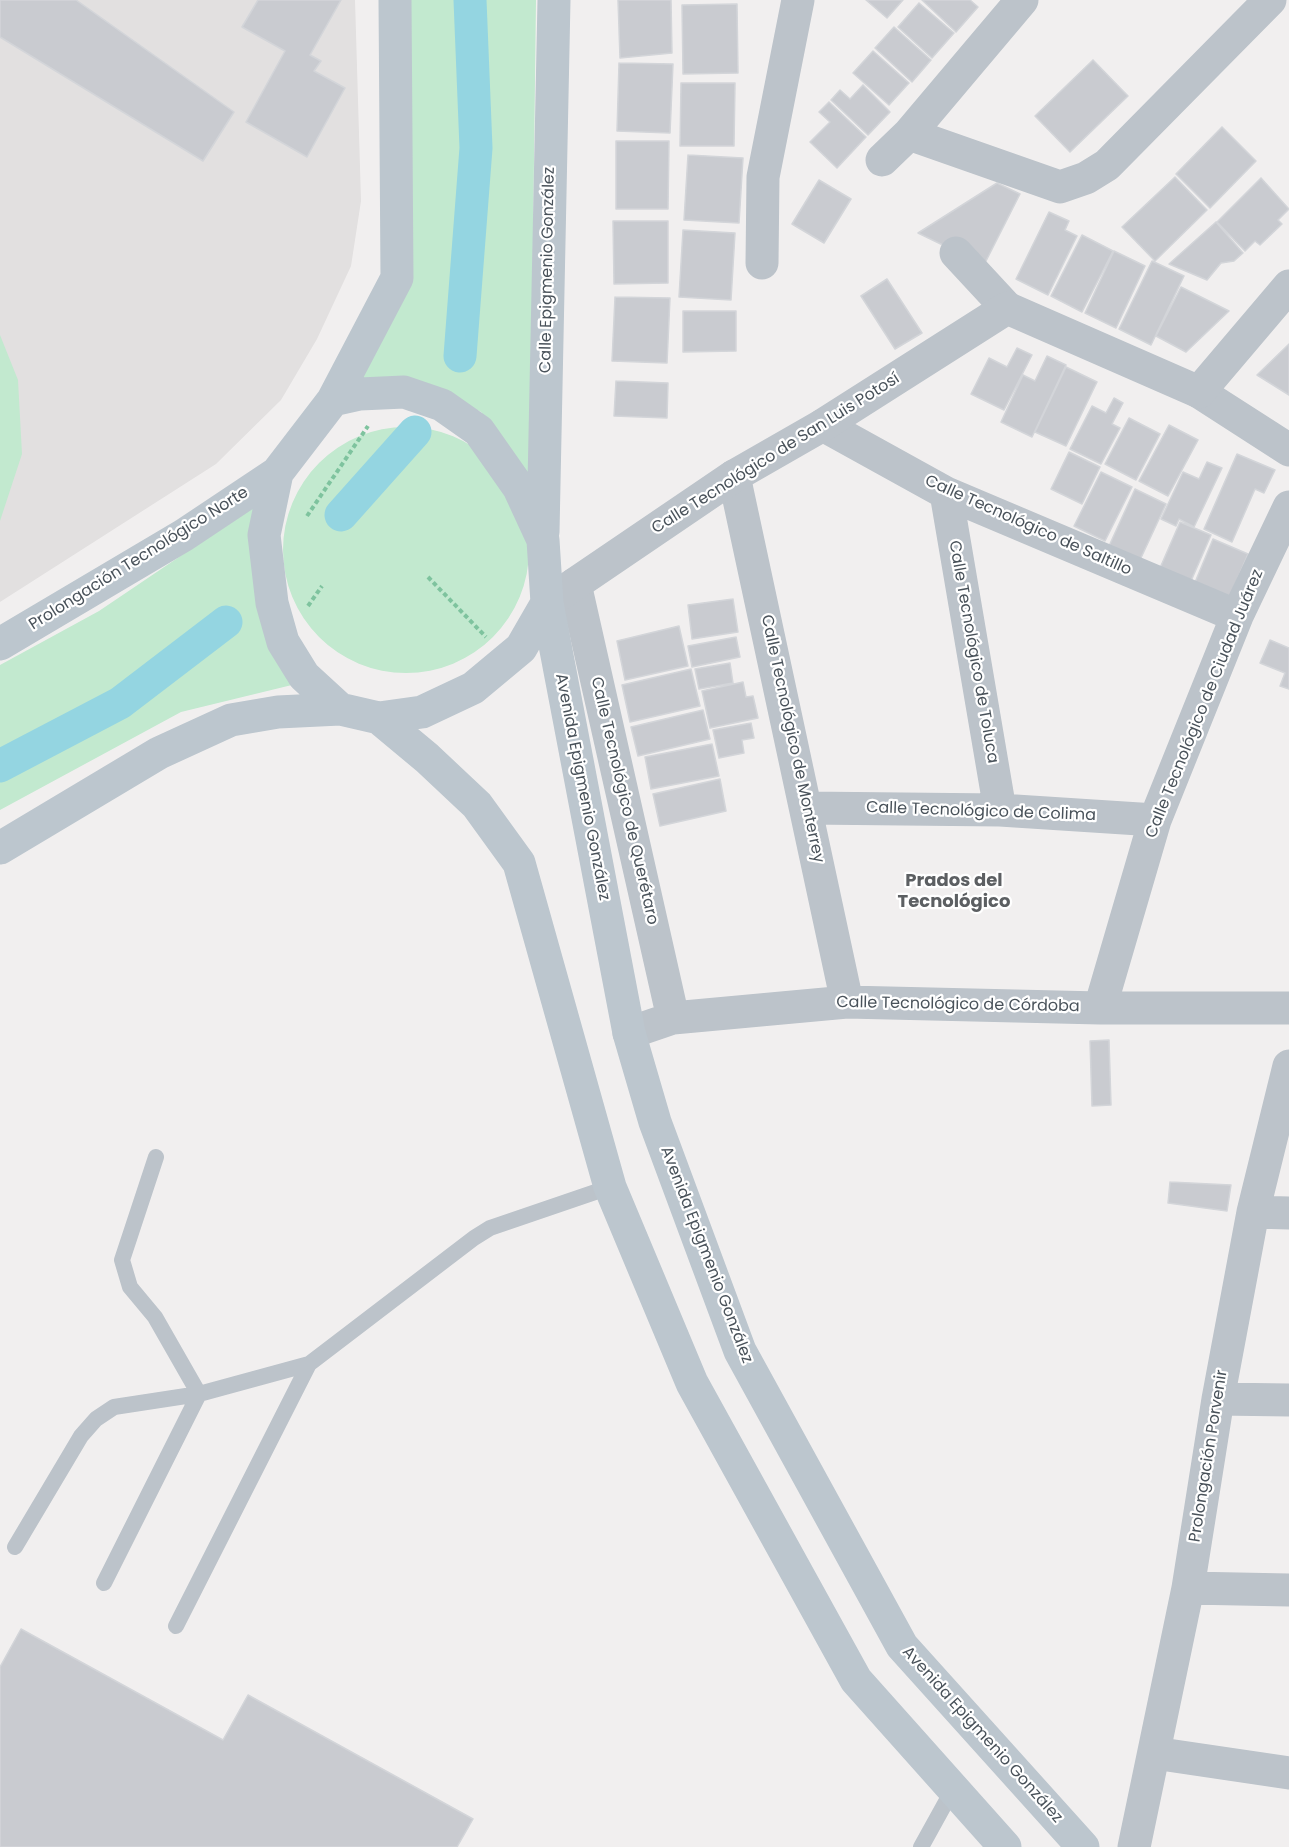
<!DOCTYPE html>
<html>
<head>
<meta charset="utf-8">
<style>
  body { margin:0 }
  canvas { display:block; background:#f1efef }
</style>
</head>
<body>
<canvas width="1289" height="1847"></canvas>
<script>
const g = document.querySelector('canvas').getContext('2d');
g.lineJoin = 'round';
function fillPath(path, color) { g.fillStyle = color; g.fill(path, 'evenodd'); }
const toPath = rows => new Path2D(rows.map(r => 'M' + r).join(''));
function stroke(path, color, width, dash) { g.strokeStyle = color; g.lineWidth = width; g.lineCap = dash ? 'butt' : 'round'; g.setLineDash(dash || []); g.stroke(path); }
function write(font, color, halo, rows, align = 'center') {
  g.font = font + ' Poppins,sans-serif'; g.lineWidth = 4.5; g.setLineDash([]); g.textBaseline = 'middle'; g.strokeStyle = halo; g.fillStyle = color; for (const [text, x, y, turn = 0] of rows) {
    g.save(); g.translate(x, y); g.rotate((+turn || 0) * Math.PI / 180); g.textAlign = isNaN(turn) ? turn : align; if (halo) g.strokeText(text, 0, 0); g.fillText(text, 0, 0); g.restore();
  }
}
fillPath(toPath([
  [0,0,355,0,361,201,351,266,317,339,281,400,216,464,0,602]
]), '#e2e0e0');
fillPath(toPath([
  [410,0,536,0,530,480,481,412,451,396,358,382,409,284],
  [0,335,18,380,22,454,0,521],
  '283 550a123 123 0 1 1 246 0a123 123 0 1 1-246 0Z',
  [262,501,296,684,181,712,0,810,0,665,99,611]
]), '#c2e9cf');
stroke(toPath([
  [460,356,476,148,470,0],
  [341,515,415,432],
  [0,766,120,703,226,622]
]), '#94d5e1', 33);
const building = toPath([
  [0,0,76,0,234,112,203,161,0,37,0,0],
  [258,0,341,0,310,55,321,61,314,71,345,88,307,157,246,122,285,51,242,27,258,0],
  [618,0,671,0,672,53,620,58,618,0],
  [866,0,903,0,887,18,866,0],
  [922,0,970,0,978,7,956,32,922,0],
  [919,3,954,33,932,58,898,27,919,3],
  [737,4,738,73,683,74,682,5,737,4],
  [894,27,931,60,912,82,875,48,894,27],
  [873,51,909,83,889,105,853,73,873,51],
  [1093,60,1128,96,1070,152,1035,116,1093,60],
  [619,63,673,64,670,133,617,131,619,63],
  [681,83,735,83,734,146,680,146,681,83],
  [863,85,890,112,868,135,831,100,840,90,850,99,863,85],
  [829,102,866,137,837,168,810,142,830,122,819,112,829,102],
  [1222,127,1256,161,1210,208,1176,174,1222,127],
  [616,141,669,141,668,209,616,209,616,141],
  [688,155,743,158,739,223,684,220,688,155],
  [1175,177,1207,210,1155,261,1122,227,1175,177],
  [1261,178,1289,209,1278,220,1282,224,1260,245,1255,241,1245,251,1217,222,1261,178],
  [819,180,851,199,824,243,792,224,819,180],
  [997,183,1020,194,984,265,918,233,997,183],
  [1049,212,1069,221,1065,230,1077,236,1048,295,1016,279,1049,212],
  [613,221,668,221,668,283,614,284,613,221],
  [1216,222,1243,253,1234,261,1221,263,1207,280,1169,264,1216,222],
  [683,230,735,233,731,300,679,297,683,230],
  [1082,235,1113,251,1082,312,1051,296,1082,235],
  [1114,251,1145,266,1116,328,1085,313,1114,251],
  [1152,261,1184,276,1151,345,1119,329,1152,261],
  [887,279,922,333,895,349,861,296,887,279],
  [1181,287,1229,311,1186,352,1156,336,1181,287],
  [615,297,670,298,667,363,612,361,615,297],
  [683,311,736,311,736,351,683,352,683,311],
  [1289,344,1289,395,1257,375,1289,344],
  [1017,348,1032,355,1004,410,971,394,989,358,1007,367,1017,348],
  [1047,356,1066,365,1032,437,1001,422,1023,375,1035,381,1047,356],
  [1066,367,1097,382,1066,446,1035,432,1066,367],
  [616,381,668,383,667,418,614,416,616,381],
  [1114,398,1123,403,1112,424,1120,428,1101,464,1070,449,1092,406,1106,413,1114,398],
  [1129,418,1160,434,1136,480,1105,464,1129,418],
  [1169,425,1198,440,1168,496,1139,481,1169,425],
  [1069,452,1100,467,1082,504,1051,489,1069,452],
  [1237,454,1275,470,1264,493,1255,489,1232,542,1204,529,1237,454],
  [1207,462,1222,468,1194,527,1179,519,1176,526,1161,519,1183,472,1199,479,1207,462],
  [1101,472,1132,487,1105,541,1074,526,1101,472],
  [1135,489,1166,504,1140,560,1109,546,1135,489],
  [1180,522,1211,535,1191,581,1160,568,1180,522],
  [1213,539,1248,554,1226,606,1191,592,1213,539],
  [733,599,738,632,692,639,688,605,733,599],
  [679,626,688,666,625,680,617,641,679,626],
  [736,637,740,657,692,667,688,646,736,637],
  [1270,640,1289,648,1289,689,1280,686,1285,673,1260,663,1270,640],
  [730,663,733,683,699,689,695,669,730,663],
  [691,669,700,706,630,722,622,685,691,669],
  [743,682,746,697,753,696,758,718,710,728,702,691,743,682],
  [703,710,710,739,638,756,631,727,703,710],
  [751,723,754,738,742,740,744,753,719,758,713,730,751,723],
  [712,744,719,776,651,789,645,757,712,744],
  [720,779,726,811,660,826,653,794,720,779],
  [1109,1040,1111,1105,1092,1106,1090,1041,1109,1040],
  [1170,1182,1231,1185,1227,1211,1168,1203,1170,1182],
  [21,1629,223,1740,248,1695,473,1819,457,1847,0,1847,0,1667,21,1629]
]);
fillPath(building, '#c9cbd0');
stroke(building, '#d3d5d9', 1.5);
stroke(toPath([
  [307,516,368,426],
  [428,577,486,637],
  [308,606,322,586]
]), '#7ec39e', 4, [4.5, 3]);
stroke(toPath([
  [15,1547,81,1436,96,1419,114,1407,199,1394,309,1364,474,1238,490,1228,610,1187],
  [104,1583,199,1394,155,1317,130,1287,122,1260,156,1157],
  [176,1626,309,1364],
  [921,1847,952,1791]
]), '#bcc3ca', 16);
stroke(toPath([
  [909,134,1060,187,1086,178,1107,165,1270,0],
  [882,160,909,134,1022,0],
  [956,253,1007,308],
  [762,263,763,177,798,0],
  [1199,392,1289,450],
  [823,425,946,493,1237,616],
  [734,476,847,1002],
  [946,493,1000,810],
  [575,584,673,1018],
  [807,808,1000,810,1155,820],
  [1100,1008,1155,820,1237,616,1289,507],
  [629,1033,673,1018,847,1002,1100,1008,1289,1008],
  [1253,1212,1289,1213],
  [1218,1399,1289,1400],
  [1188,1588,1289,1590],
  [1154,1753,1289,1773],
  [1134,1847,1188,1588,1218,1399,1253,1212,1289,1066]
]), '#bcc3ca', 33);
stroke(toPath([
  [547,603,734,476,823,425,1007,308,1199,392,1289,286]
]), '#bcc3ca', 33);
stroke(toPath([
  [395,0,397,278,333,400,277,473,264,535,272,603,283,642,304,676,340,709,379,718,422,712,473,688,521,648,547,603],
  [333,400,360,394,404,392,442,405,479,431,519,488,543,540,547,603,629,1033,655,1122,740,1351,902,1646,1083,1847],
  [543,532,554,0],
  [0,644,184,535,277,473],
  [379,718,427,758,477,805,519,863,610,1187,692,1383,856,1680,1005,1847],
  [0,848,159,753,231,720,278,712,340,709]
]), '#bcc6ce', 33);
write('16px', '#49525a', '#fff', [
  ["Calle Epigmenio González",548,270,-89],
  ["Calle Tecnológico de San Luis Potosí",776,454,-32],
  ["Calle Tecnológico de Saltillo",1028,526,24],
  ["Prolongación Tecnológico Norte",139,559,-32],
  ["Calle Tecnológico de Toluca",973,652,80],
  ["Calle Tecnológico de Ciudad Juárez",1205,704,-68],
  ["Calle Tecnológico de Monterrey",792,739,78],
  ["Avenida Epigmenio González",582,787,79],
  ["Calle Tecnológico de Querétaro",624,801,77],
  ["Calle Tecnológico de Colima",981,812,2],
  ["Calle Tecnológico de Córdoba",958,1005,1],
  ["Avenida Epigmenio González",706,1255,69],
  ["Prolongación Porvenir",1209,1456,-81],
  ["Avenida Epigmenio González",982,1735,48]
]);
write('bold 18px', '#5c5f62', '#fff', [
  ["Prados del",954,881],
  ["Tecnológico",954,902]
]);
</script>
</body>
</html>
